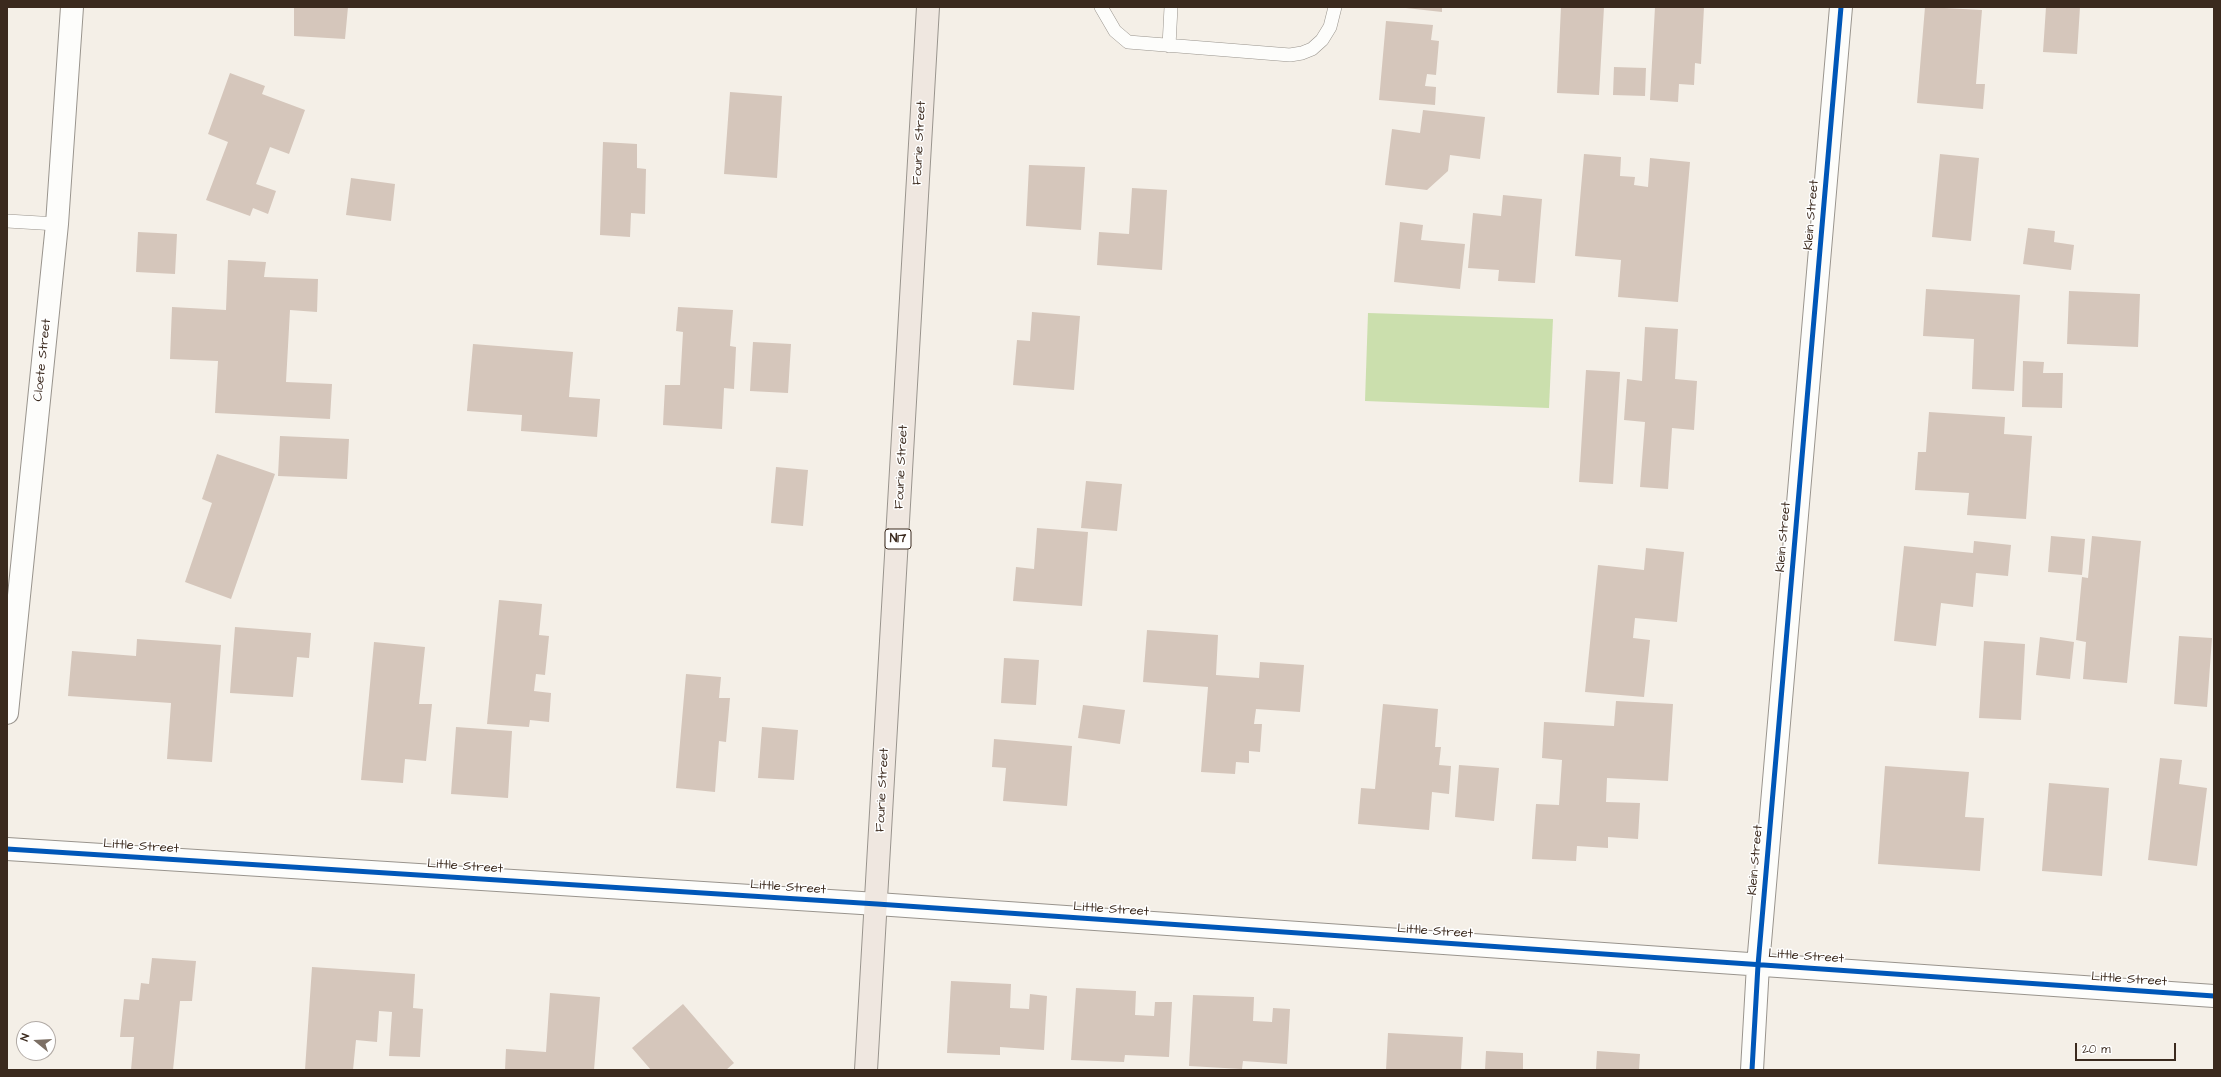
<!DOCTYPE html>
<html>
<head>
<meta charset="utf-8">
<style>
  body { margin:0 }
  #map { position:relative; width:2221px; height:1077px; overflow:hidden; background:#f4efe7; font-family:"Architects Daughter",sans-serif }
  canvas { display:block }
  .frame { position:absolute; inset:0; border:8px solid #3b2a1e; pointer-events:none }
  .north { position:absolute; left:16px; top:1021px; width:40px; height:40px; box-sizing:border-box; background:#fff; border:1px solid #b1aaa5; border-radius:50%; rotate:288deg; font-size:11px; font-weight:700; line-height:16px; text-align:center; color:#3b2a1e }
  .north::after { content:''; display:block; margin:auto; width:14px; height:18px; background:#7c6f64; clip-path:polygon(50% 0,100% 100%,50% 72%,0 100%) }
  .scale { position:absolute; left:2075px; top:1043px; width:101px; height:18px; box-sizing:border-box; border:2px solid #3b2a1e; border-top:0; padding-left:5px; font-size:12px; line-height:14px; white-space:nowrap; color:#3b2a1e; -webkit-text-stroke:3px #fff; paint-order:stroke }
</style>
</head>
<body>
<div id="map">
<canvas width="2221" height="1077"></canvas>
<div class="frame"></div>
<div class="north">N</div>
<div class="scale">20 m</div>
</div>
<script>
const g = document.querySelector('canvas').getContext('2d');
g.lineJoin = 'round';
function fillPath(path, color) { g.fillStyle = color; g.fill(path, 'evenodd'); }
const toPath = rows => new Path2D(rows.map(r => 'M' + r).join(''));
function stroke(path, color, width, dash) { g.strokeStyle = color; g.lineWidth = width; g.lineCap = dash ? 'butt' : 'round'; g.setLineDash(dash || []); g.stroke(path); }
function write(font, color, halo, rows, align = 'center') {
  g.font = font + ' "Architects Daughter",sans-serif'; g.lineWidth = 3; g.setLineDash([]); g.textBaseline = 'middle'; g.strokeStyle = halo; g.fillStyle = color; for (const [text, x, y, turn = 0] of rows) {
    g.save(); g.translate(x, y); g.rotate((+turn || 0) * Math.PI / 180); g.textAlign = isNaN(turn) ? turn : align; if (halo) g.strokeText(text, 0, 0); g.fillText(text, 0, 0); g.restore();
  }
}
fillPath(toPath([
  [1368,313,1553,319,1549,408,1365,401]
]), '#cbdfad');
fillPath(toPath([
  [294,7,348,7,345,39,294,36],
  [1397,7,1442,7,1442,12],
  [1561,7,1604,7,1599,95,1557,93],
  [1655,7,1704,7,1701,64,1695,63,1694,85,1679,84,1678,102,1650,100],
  [1925,7,1982,10,1976,84,1985,84,1983,109,1917,103],
  [2046,7,2080,7,2077,54,2043,52],
  [1386,21,1433,25,1431,40,1439,41,1436,75,1427,74,1425,86,1436,87,1435,105,1379,100],
  [1614,67,1646,68,1645,96,1613,95],
  [230,73,265,86,262,94,305,110,289,154,270,147,256,184,276,191,268,214,253,208,250,216,206,200,228,142,208,134],
  [730,92,782,96,777,178,724,174],
  [1423,110,1485,117,1480,159,1450,155,1448,171,1427,190,1385,185,1392,129,1420,133],
  [603,142,637,144,637,168,646,169,645,214,631,213,630,237,600,235],
  [1584,154,1621,157,1620,176,1635,177,1634,185,1648,187,1650,158,1690,162,1678,302,1618,297,1621,260,1575,256],
  [1940,154,1979,158,1971,241,1932,237],
  [1029,165,1085,167,1081,230,1026,226],
  [351,178,395,184,391,221,346,215],
  [1132,188,1167,190,1162,270,1097,265,1099,232,1129,234],
  [1503,195,1542,199,1535,283,1498,281,1499,270,1468,268,1473,213,1501,216],
  [1400,222,1423,225,1421,240,1465,244,1460,289,1394,282],
  [2028,228,2055,231,2054,242,2074,245,2071,270,2023,264],
  [138,232,177,234,175,274,136,272],
  [228,260,266,262,264,277,318,279,317,312,290,310,286,382,332,384,330,419,215,413,218,361,170,359,172,307,226,310],
  [1926,289,2020,295,2014,391,1972,389,1974,339,1923,336],
  [2069,291,2140,294,2138,347,2067,344],
  [678,307,733,310,730,346,736,347,734,389,724,388,722,429,663,425,665,385,680,385,683,332,676,331],
  [1032,312,1080,316,1074,390,1013,385,1017,340,1030,341],
  [1645,327,1678,329,1675,379,1697,381,1694,430,1672,428,1668,489,1640,487,1645,422,1624,420,1627,379,1642,381],
  [753,342,791,344,788,393,750,391],
  [473,344,573,352,569,397,600,399,597,437,521,431,522,415,467,411],
  [2023,361,2044,362,2043,373,2063,373,2062,408,2022,407],
  [1586,370,1620,372,1613,484,1579,482],
  [1929,412,2005,417,2004,434,2032,436,2026,519,1967,515,1969,493,1915,490,1918,452,1926,452],
  [280,436,349,439,347,479,278,476],
  [217,454,275,474,231,599,185,582,212,503,202,499],
  [776,467,808,470,803,526,771,523],
  [1086,481,1122,484,1117,531,1081,528],
  [1037,528,1088,532,1082,606,1013,601,1016,567,1034,569],
  [2051,536,2085,539,2082,575,2048,572],
  [2092,536,2141,541,2127,683,2083,679,2086,642,2076,640,2082,577,2088,578],
  [1974,541,2011,545,2008,576,1976,573,1973,607,1941,603,1936,646,1894,641,1904,546,1973,553],
  [1646,548,1684,552,1677,622,1635,618,1633,638,1650,640,1644,697,1585,692,1598,565,1644,570],
  [499,600,542,604,539,635,549,636,545,675,536,674,534,691,551,693,549,722,530,720,529,727,487,724],
  [235,627,311,633,309,658,297,657,293,697,230,693],
  [1147,630,1218,635,1216,675,1259,678,1260,662,1304,665,1300,712,1256,709,1254,724,1262,724,1260,752,1249,751,1249,763,1236,762,1235,774,1201,772,1208,687,1143,682],
  [2179,636,2212,638,2207,707,2174,704],
  [2040,637,2074,642,2070,679,2036,675],
  [137,639,221,645,212,762,167,759,171,703,68,696,72,651,136,656],
  [1984,641,2025,644,2021,720,1979,718],
  [374,642,425,647,419,704,432,704,426,761,405,759,403,783,361,780],
  [1004,658,1039,660,1036,705,1001,703],
  [686,674,721,677,719,698,730,698,726,742,719,741,715,792,676,788],
  [1616,701,1673,704,1668,781,1607,778,1606,802,1640,803,1638,839,1608,837,1608,848,1577,846,1576,861,1532,859,1536,804,1559,805,1562,760,1542,758,1544,722,1614,726],
  [1383,704,1438,709,1435,747,1441,747,1439,765,1451,766,1449,794,1432,792,1429,830,1358,824,1361,788,1375,789],
  [1083,705,1125,710,1120,744,1078,738],
  [456,727,512,731,508,798,451,794],
  [762,727,798,730,794,780,758,778],
  [994,739,1072,746,1067,806,1003,801,1006,768,992,767],
  [2160,758,2182,760,2179,784,2207,788,2197,866,2148,860],
  [1459,765,1499,768,1494,821,1455,817],
  [1885,766,1969,772,1965,817,1984,818,1980,871,1878,864],
  [2049,783,2109,788,2102,876,2042,871],
  [152,958,196,961,192,1001,180,1001,173,1070,131,1070,134,1037,120,1037,124,999,139,1000,141,983,149,984],
  [312,967,415,974,413,1008,423,1009,420,1057,389,1056,392,1012,379,1011,377,1042,356,1040,353,1070,305,1070],
  [951,981,1011,984,1010,1008,1029,1009,1030,994,1047,996,1044,1050,1000,1047,1000,1055,947,1053],
  [1076,988,1136,991,1135,1015,1154,1016,1155,1002,1172,1002,1169,1057,1125,1055,1124,1062,1071,1060],
  [550,993,600,997,594,1070,505,1070,506,1049,546,1052],
  [1193,995,1254,997,1253,1021,1272,1022,1273,1008,1290,1009,1287,1064,1243,1061,1242,1069,1189,1066],
  [683,1004,734,1063,726,1070,651,1070,632,1048],
  [1388,1033,1463,1037,1461,1070,1386,1070],
  [1486,1051,1523,1053,1523,1070,1485,1070],
  [1597,1051,1640,1054,1639,1070,1596,1070]
]), '#d5c6bb');
const lane = toPath([
  [1101,7,1115,31,1128,42,1290,55,1302,53,1312,49,1322,40,1330,27,1335,7],
  [1169,46,1171,7],
  [7,221,57,224]
]);
const street = toPath([
  [7,713,57,224,72,7],
  [7,849,877,904,2214,996],
  [1752,1070,1758,965,1841,7]
]);
const highway = toPath([
  [866,1070,928,7]
]);
stroke(lane, '#99948d', 14);
stroke(street, '#99948d', 24);
stroke(highway, '#99948d', 24);
stroke(lane, '#fdfdfb', 13);
stroke(street, '#fdfdfb', 22);
stroke(highway, '#efe7e0', 22);
stroke(toPath([
  [7,849,877,904,2214,996],
  [1752,1070,1758,965,1841,7]
]), '#0057b8', 5);
for (const [x, y, w] of [
  [898,539,26]
]) { const box = new Path2D(); box.roundRect(x - w / 2, y - 10, w, 20, 3); g.fillStyle = '#fff'; g.fill(box); stroke(box, '#3b2a1e', 1); }
write('bold 12px', '#3b2a1e', null, [
  ["N17",898,539]
]);
write('13px', '#3b2a1e', '#fff', [
  ["Fourie Street",920,143,-87],
  ["Klein Street",1812,215,-85],
  ["Cloete Street",43,360,-84],
  ["Fourie Street",902,467,-87],
  ["Klein Street",1784,537,-85],
  ["Fourie Street",883,790,-87],
  ["Little Street",141,847,4],
  ["Klein Street",1756,860,-85],
  ["Little Street",465,867,4],
  ["Little Street",788,888,4],
  ["Little Street",1111,910,4],
  ["Little Street",1435,932,4],
  ["Little Street",1806,957,4],
  ["Little Street",2129,980,4]
]);
</script>
</body>
</html>
